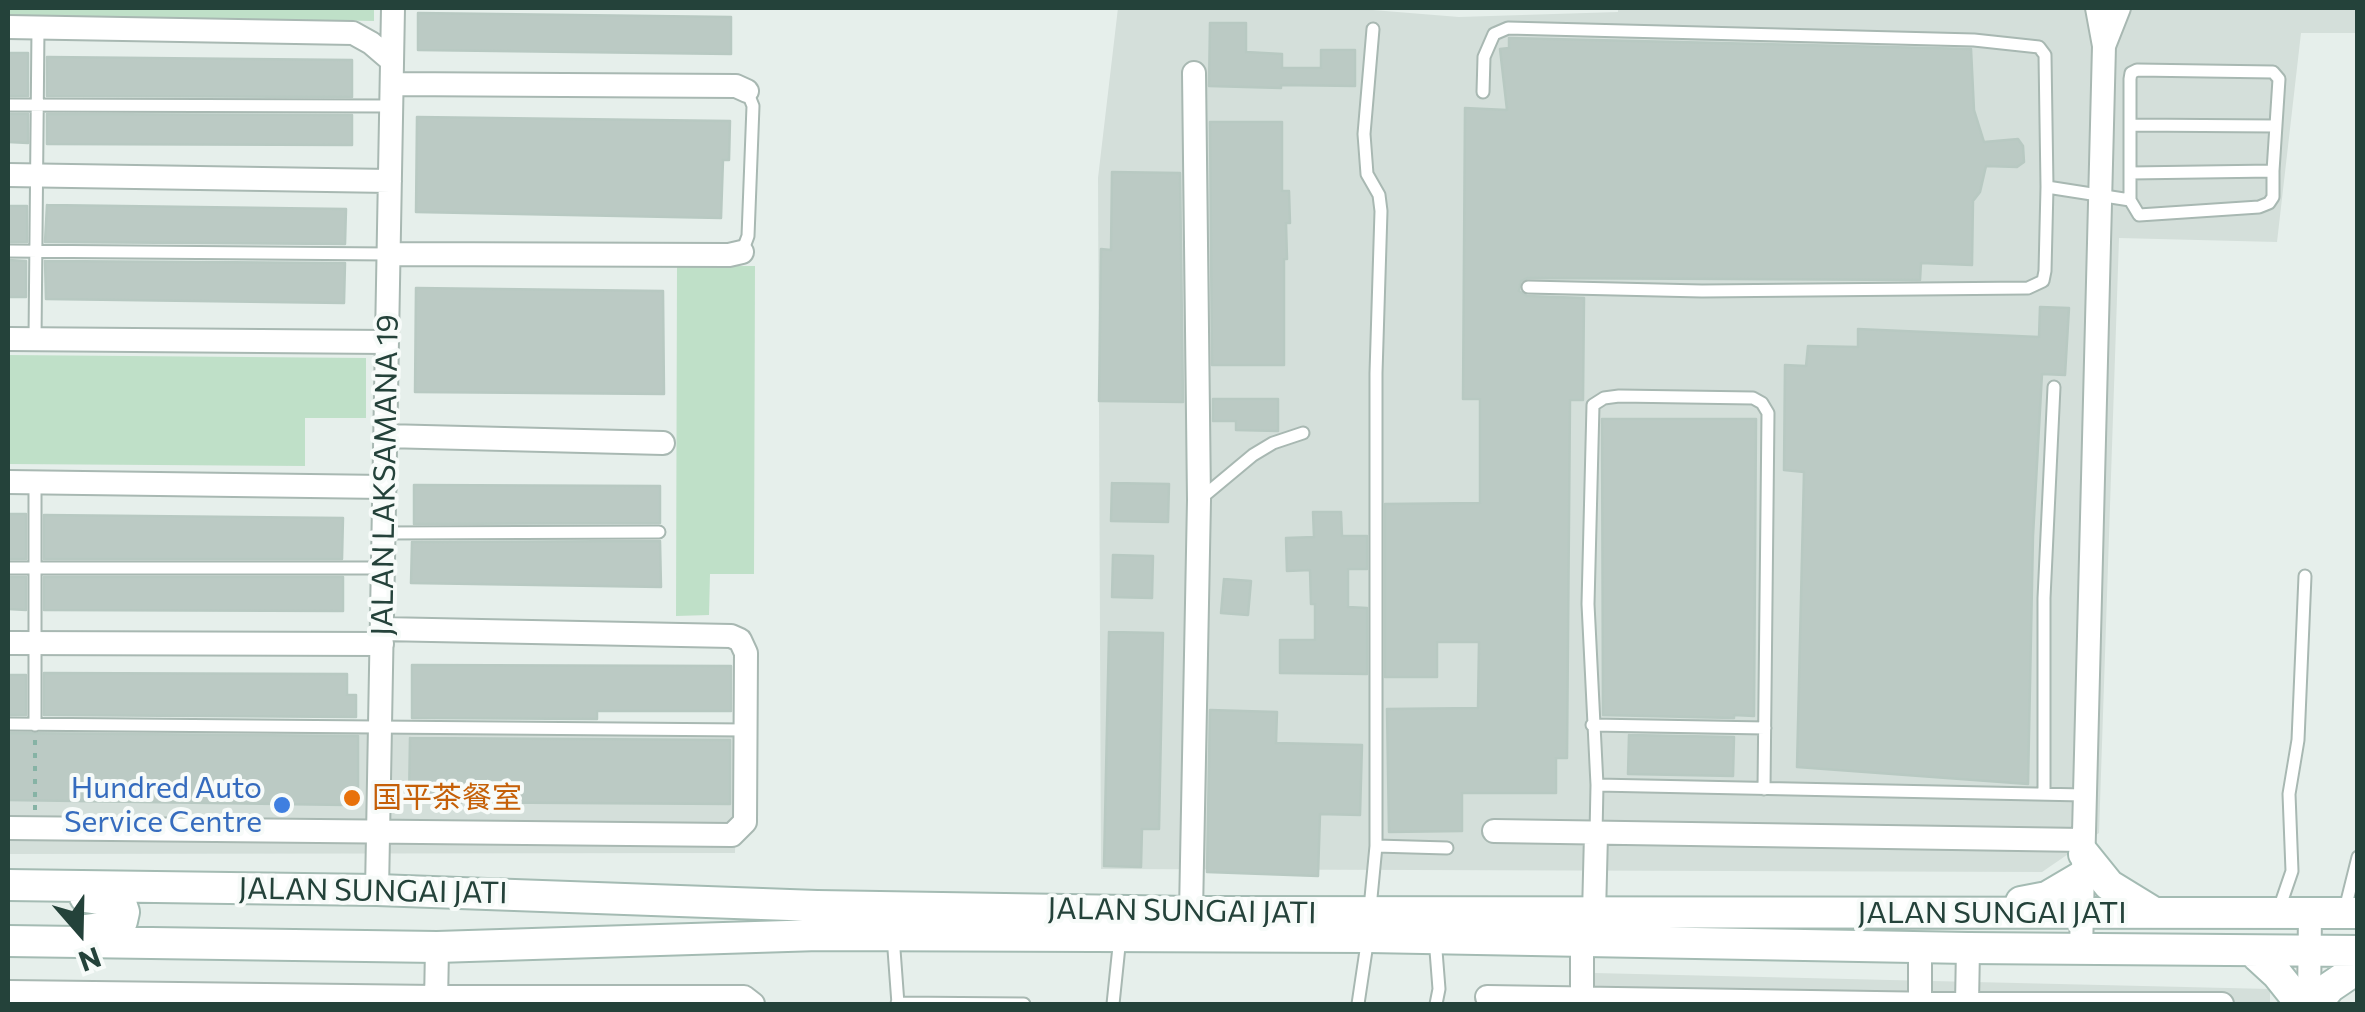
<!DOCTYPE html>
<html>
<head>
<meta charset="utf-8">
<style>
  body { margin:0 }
  #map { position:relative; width:2365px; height:1012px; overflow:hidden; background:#e6efeb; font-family:Commissioner,sans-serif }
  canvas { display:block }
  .frame { position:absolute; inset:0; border:10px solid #24423a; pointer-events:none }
  .north { position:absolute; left:30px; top:882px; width:100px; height:100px; -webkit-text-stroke:8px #f7fbf9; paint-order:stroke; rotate:160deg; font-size:28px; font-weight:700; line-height:40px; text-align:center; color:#24423a }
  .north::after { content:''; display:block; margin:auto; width:35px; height:45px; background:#24423a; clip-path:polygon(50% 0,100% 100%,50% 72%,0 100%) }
</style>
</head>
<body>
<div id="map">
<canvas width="2365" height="1012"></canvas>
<div class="frame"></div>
<div class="north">N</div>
</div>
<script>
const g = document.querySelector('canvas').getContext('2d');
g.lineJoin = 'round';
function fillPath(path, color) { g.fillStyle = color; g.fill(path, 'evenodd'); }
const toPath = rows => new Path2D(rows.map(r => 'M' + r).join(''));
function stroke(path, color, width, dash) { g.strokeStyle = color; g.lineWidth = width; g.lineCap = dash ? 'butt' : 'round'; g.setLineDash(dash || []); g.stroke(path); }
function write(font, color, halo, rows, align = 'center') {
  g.font = font + ' Commissioner,"Noto Sans SC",sans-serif'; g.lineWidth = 8; g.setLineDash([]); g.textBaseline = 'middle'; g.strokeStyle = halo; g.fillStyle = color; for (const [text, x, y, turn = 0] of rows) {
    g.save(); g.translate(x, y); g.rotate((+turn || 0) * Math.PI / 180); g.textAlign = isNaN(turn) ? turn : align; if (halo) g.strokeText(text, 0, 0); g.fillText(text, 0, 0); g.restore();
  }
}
fillPath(toPath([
  [1118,8,1348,8,1459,17,1618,12,1618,8,2357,8,2357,33,2301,33,2277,242,2119,238,2099,833,2042,872,1101,869,1098,178],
  [8,727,737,734,735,853,8,854],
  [1594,973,2270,989,2270,1004,1594,1004]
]), '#d4dfda');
fillPath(toPath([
  [8,8,374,8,374,21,8,15],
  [677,266,755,266,754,574,710,574,709,615,676,616],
  [8,355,366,358,366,418,305,418,305,466,8,464]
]), '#bfe0c8');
const building = toPath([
  [418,13,731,17,731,54,418,50,418,13],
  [1210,23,1246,23,1246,52,1282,54,1282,68,1321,68,1321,50,1355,50,1355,86,1281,85,1281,88,1209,86,1210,23],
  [1509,38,1971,49,1974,110,1984,142,2018,139,2023,146,2024,162,2017,167,1986,166,1980,192,1973,201,1972,265,1921,263,1920,280,1528,278,1521,281,1519,291,1527,296,1584,298,1583,400,1570,400,1567,758,1556,758,1556,793,1462,793,1462,831,1389,832,1387,709,1478,708,1479,642,1437,642,1437,677,1385,677,1385,504,1480,503,1480,399,1463,399,1465,108,1507,110,1500,49,1509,48,1509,38],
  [8,53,28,53,28,96,8,96,8,53],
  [47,57,352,60,352,97,47,96,47,57],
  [8,114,28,114,28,143,8,142,8,114],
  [47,114,352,115,352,145,47,144,47,114],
  [417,117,730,121,729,160,723,160,721,218,416,212,417,117],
  [1210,122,1282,122,1282,191,1289,191,1290,223,1286,223,1287,259,1284,259,1284,365,1212,365,1210,122],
  [1112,172,1180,173,1183,402,1099,401,1101,249,1111,250,1112,172],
  [47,205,346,209,345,244,45,242,47,205],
  [8,206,27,206,27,242,8,242,8,206],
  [8,260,26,261,26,297,8,297,8,260],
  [45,261,345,263,344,303,46,299,45,261],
  [416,288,663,291,664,394,415,392,416,288],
  [2040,307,2069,308,2065,375,2042,374,2033,536,2028,784,1797,767,1804,472,1784,470,1785,365,1806,366,1808,346,1858,347,1858,329,2039,337,2040,307],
  [1213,399,1278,399,1278,431,1236,430,1236,421,1213,421,1213,399],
  [1602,419,1756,419,1754,716,1734,715,1734,718,1603,715,1602,419],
  [1112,483,1169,484,1168,522,1111,521,1112,483],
  [414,485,660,486,660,523,414,524,414,485],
  [1313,512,1341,512,1342,536,1367,536,1367,569,1348,569,1348,607,1367,608,1367,674,1280,673,1280,640,1315,640,1315,604,1311,604,1310,570,1287,571,1286,538,1314,537,1313,512],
  [8,514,26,514,26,559,8,559,8,514],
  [44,515,343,518,342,559,44,559,44,515],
  [660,541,661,587,411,583,412,542,660,541],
  [1113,555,1153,556,1152,598,1112,597,1113,555],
  [8,577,26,577,26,610,8,609,8,577],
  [44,577,343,577,343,611,44,610,44,577],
  [1224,579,1251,581,1248,615,1221,613,1224,579],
  [1109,632,1163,633,1159,829,1142,829,1141,867,1104,866,1109,632],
  [412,665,731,666,731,711,597,711,597,719,412,718,412,665],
  [44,673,347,674,347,695,356,695,356,717,44,715,44,673],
  [8,675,26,675,26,715,8,715,8,675],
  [1210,710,1277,712,1276,743,1362,745,1360,815,1320,814,1318,876,1207,872,1210,710],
  [8,733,358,736,358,790,345,805,8,800,8,733],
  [1629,735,1734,737,1733,776,1628,774,1629,735],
  [410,738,730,740,730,804,409,802,410,738]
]);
fillPath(building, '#bbcac4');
stroke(building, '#b8c9c2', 2.5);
const lane = toPath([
  [1483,92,1484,57,1494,34,1508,28,1974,40,2039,47,2045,55,2047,187],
  [8,105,391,106],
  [2130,125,2276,126],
  [2130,173,2130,79,2131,73,2137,70,2273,72,2279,79,2273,171],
  [8,251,389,254],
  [742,252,748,236,753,106,747,91],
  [1528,287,1702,291,2028,288,2043,281,2045,271,2047,187,2130,200,2130,173,2273,171,2273,197,2269,203,2259,207,2139,215,2130,200],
  [35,339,38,28],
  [1199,500,1253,455,1273,443,1303,433],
  [383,533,659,532],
  [8,568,383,568],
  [8,724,745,730],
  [35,725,35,482],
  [1592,725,1765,728],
  [1597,785,1588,604,1593,405,1604,398,1619,396,1753,398,1762,403,1768,413,1764,789],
  [2044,794,2044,598,2054,387],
  [1596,834,1597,785,2084,795],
  [1376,846,1447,848],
  [1370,908,1376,846,1376,373,1381,211,1379,195,1367,174,1364,134,1373,29],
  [2279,909,2292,871,2289,794,2298,740,2305,576],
  [2345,909,2358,857],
  [893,936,898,1004],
  [1435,938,1439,989,1436,1004],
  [897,1003,1024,1004],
  [1113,1004,1120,937],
  [1358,1004,1368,937]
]);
const street = toPath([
  [8,27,353,33,371,43,392,61],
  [2104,46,2119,8],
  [392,84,736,86,747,91],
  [8,175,390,181],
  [389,254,729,255,742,252],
  [8,339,387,342],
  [385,436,663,443],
  [8,482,385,487],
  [8,643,382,644],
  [8,828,732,835,745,822,746,653,740,640,731,636,382,629],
  [1494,831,2083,840],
  [377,890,393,8],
  [1191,912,1199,500,1194,73],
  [1594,914,1596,834],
  [1582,941,1582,1004],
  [1920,947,1920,1004],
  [2081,950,2104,46,2097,8],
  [8,992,436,997,744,997,753,1004],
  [1487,997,1940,1004,2222,1004],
  [436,1004,437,947],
  [1967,1004,1968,948],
  [2309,1004,2310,913]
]);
const secondary = toPath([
  [2084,854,2109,885,2153,912],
  [8,885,377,890,817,906,1191,912,2358,913],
  [85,897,113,901,122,906,124,912,122,921,115,926,85,930],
  [2021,902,2047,897,2081,877],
  [8,941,437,947,819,935,1368,937,1968,948,2358,951],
  [2252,951,2277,974,2301,1004],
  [2316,1004,2330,987,2358,968]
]);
stroke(lane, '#a8b8b2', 15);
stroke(street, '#a8b8b2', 26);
stroke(secondary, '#a4bbb3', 34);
stroke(toPath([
  [35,810,35,739]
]), '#86b3a5', 4, [5, 8]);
stroke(lane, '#fff', 11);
stroke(street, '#fff', 22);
stroke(secondary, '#fff', 30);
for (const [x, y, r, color] of [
  [352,798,10,"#e8710a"],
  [282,805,10,"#3f7fe0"]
]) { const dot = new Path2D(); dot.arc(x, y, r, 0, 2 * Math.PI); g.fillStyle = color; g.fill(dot); stroke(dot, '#f7fbf9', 4); }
write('30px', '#24423a', '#f7fbf9', [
  ["JALAN LAKSAMANA 19",385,475,-89],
  ["JALAN SUNGAI JATI",373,891,1],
  ["JALAN SUNGAI JATI",1182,911,1],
  ["JALAN SUNGAI JATI",1992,913]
]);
write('30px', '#366cbe', '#f7fbf9', [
  ["Hundred Auto",262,788],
  ["Service Centre",262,822]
], 'right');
write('30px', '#c56008', '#f7fbf9', [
  ["国平茶餐室",372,798]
], 'left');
</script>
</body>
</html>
